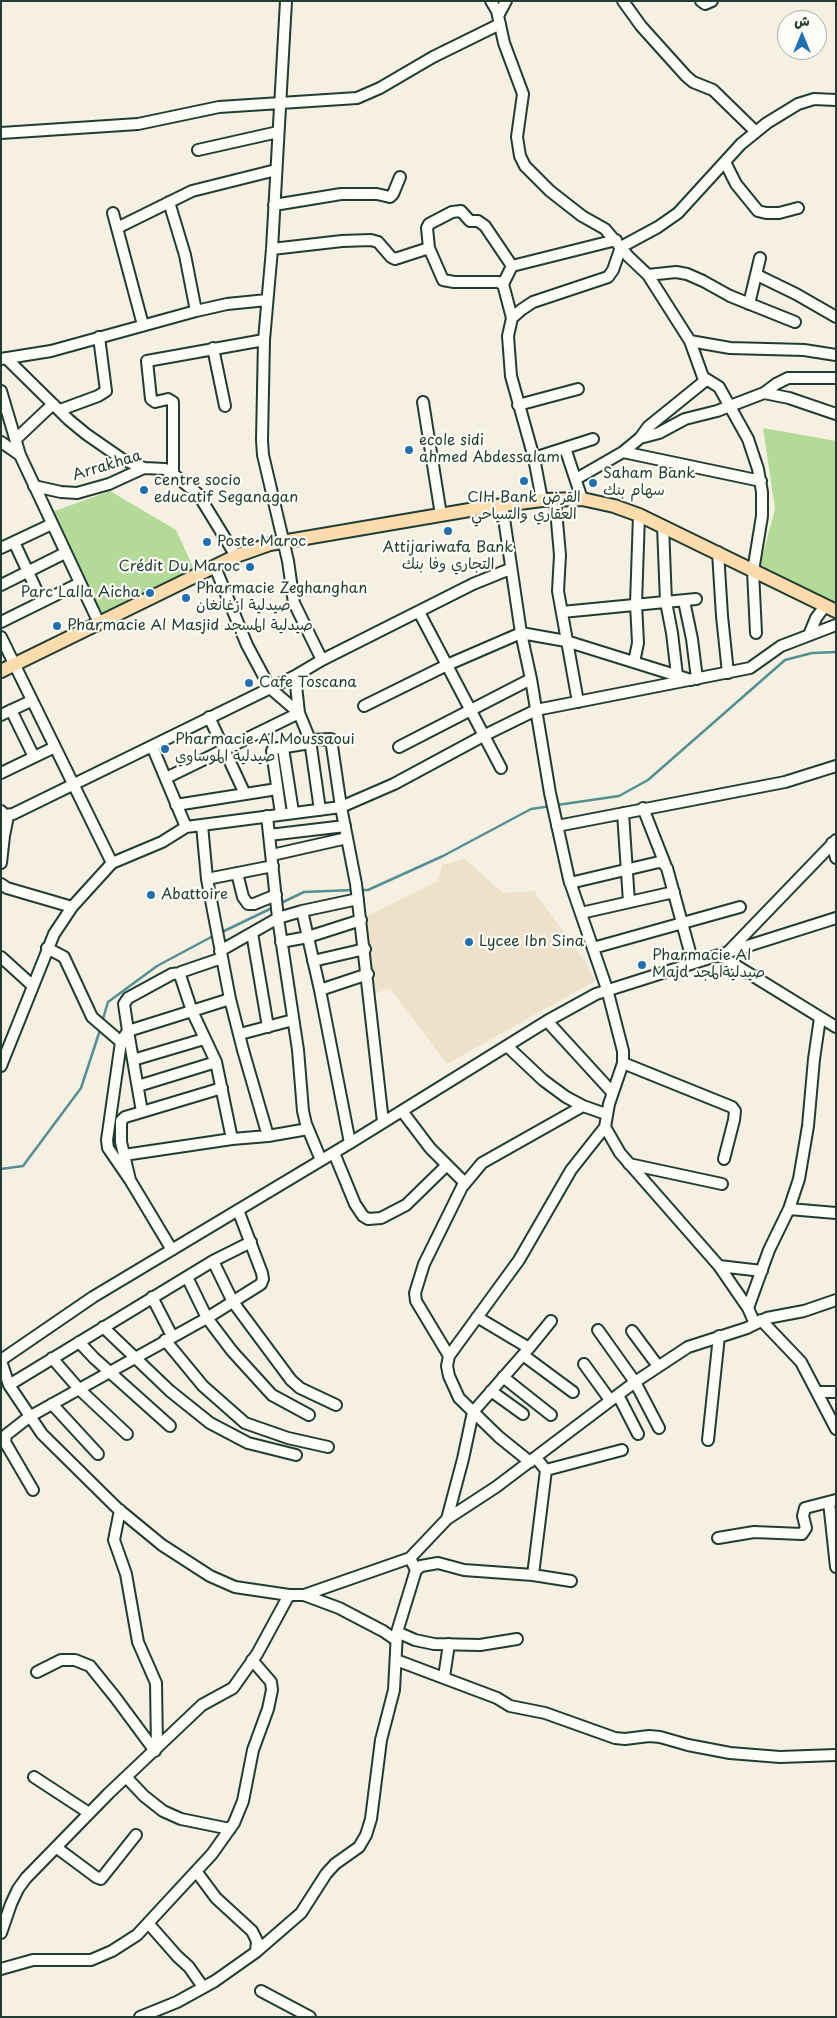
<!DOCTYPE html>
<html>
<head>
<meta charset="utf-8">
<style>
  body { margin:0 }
  #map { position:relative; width:837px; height:2018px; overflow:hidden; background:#f6f0e2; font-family:"Playpen Sans","Playpen Sans Arabic",sans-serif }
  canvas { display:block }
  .frame { position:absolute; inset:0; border:2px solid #1f3d34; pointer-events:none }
  .north { position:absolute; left:777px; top:10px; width:50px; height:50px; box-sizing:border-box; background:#fdfcf7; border:1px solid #a4b0a9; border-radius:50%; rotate:0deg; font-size:14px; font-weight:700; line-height:20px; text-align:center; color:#1f3d34 }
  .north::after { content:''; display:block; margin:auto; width:18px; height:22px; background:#1f6fb2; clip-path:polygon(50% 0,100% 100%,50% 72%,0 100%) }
</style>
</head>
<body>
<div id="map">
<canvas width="837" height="2018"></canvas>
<div class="frame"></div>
<div class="north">ش</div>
</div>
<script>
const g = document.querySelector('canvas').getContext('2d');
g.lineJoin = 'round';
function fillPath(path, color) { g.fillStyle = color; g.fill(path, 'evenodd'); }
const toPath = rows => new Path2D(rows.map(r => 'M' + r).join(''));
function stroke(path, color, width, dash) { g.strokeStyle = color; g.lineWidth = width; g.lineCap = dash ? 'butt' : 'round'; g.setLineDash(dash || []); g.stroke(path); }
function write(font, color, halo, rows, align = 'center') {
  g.font = font + ' "Playpen Sans","Playpen Sans Arabic",sans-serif'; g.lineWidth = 4.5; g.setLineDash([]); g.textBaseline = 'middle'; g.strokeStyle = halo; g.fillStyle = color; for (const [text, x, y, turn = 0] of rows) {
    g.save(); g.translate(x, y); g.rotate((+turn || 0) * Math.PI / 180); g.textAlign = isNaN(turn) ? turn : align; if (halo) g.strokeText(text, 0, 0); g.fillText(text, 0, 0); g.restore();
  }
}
fillPath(toPath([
  [465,859,503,893,534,891,588,966,595,981,447,1064,390,989,375,993,365,917,438,881,442,865]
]), '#ede1c9');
fillPath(toPath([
  [763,428,836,441,836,606,760,565,775,509],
  [110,491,176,530,195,571,102,614,52,512]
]), '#b3db97');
stroke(toPath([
  [557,805,619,796,648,780,785,660,812,653,836,652],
  [358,890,368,890,443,856,531,809,551,806],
  [279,904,304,892,353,890],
  [220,933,274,907],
  [102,1022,108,1002,157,966,215,935],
  [1,1169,23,1166,81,1088,101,1027]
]), '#548f93', 2.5);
const minor = toPath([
  [286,1,272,249,264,340,262,440,263,455,288,561,294,603,322,660],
  [491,1,497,11,504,43,523,94,517,137,520,156,525,166,550,191,582,216,605,229,628,256,648,275,690,341,703,377,719,387,748,439,758,469,762,492,762,516,753,571,756,633],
  [623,1,641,26,686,76,693,82,713,90,755,131],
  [701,1,705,4,712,1],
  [498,16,506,1],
  [1,133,138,124,219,107,357,98,380,88,433,57,500,24],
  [198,150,278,132],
  [725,162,736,184,758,211,766,213,779,213,798,208],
  [169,202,185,255,196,311],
  [274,205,341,194,377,194,390,197,393,194,400,177],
  [113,213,143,325],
  [117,228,192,191,276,170],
  [272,249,342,241,371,240,378,242,391,257,395,259,429,248],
  [648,275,676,272,687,274,703,281,730,296,795,322],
  [757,275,796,294,836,317],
  [503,284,498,282,454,282,443,280,429,248,427,228,429,224,452,212,461,211,470,221,478,221,485,226,512,266],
  [749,304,760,258],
  [512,318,503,284,512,266,616,240],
  [690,341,730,348,804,350,836,355],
  [213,348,225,406],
  [6,358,69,420,86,434,122,459,144,468],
  [1,359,51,351,196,311,227,304,267,300],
  [1,391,20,455,99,623],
  [764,393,789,398,836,414],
  [423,402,441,515],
  [518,405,578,389],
  [60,410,98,396,106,391,99,337],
  [640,438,659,433,685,419,717,411,764,393,776,384,788,378,835,378],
  [16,439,53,404],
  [1,442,20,455],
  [565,448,582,499],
  [623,452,761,481],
  [534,458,593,439],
  [173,474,173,402,168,399,155,402,151,399,147,361,264,340],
  [576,479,623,452,640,438,648,427,706,380],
  [34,486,61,492,77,493,109,484,144,468,165,469,173,474,198,494,236,556],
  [555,499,560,555,558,591,578,702],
  [542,500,534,458,511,376,508,336,512,318,521,310,533,302,608,277,613,270,621,247,658,227,678,213,741,144,767,123,798,104,814,99,836,100],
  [502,505,521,633,531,679,550,793,569,879,607,989,623,1051,623,1063,609,1104,605,1127,620,1153,719,1266,748,1308,755,1324],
  [663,526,666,602,672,633,677,675],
  [14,542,42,602],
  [1,548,52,524],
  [718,552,722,616,728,673],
  [215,567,247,645,270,688,299,713],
  [1,585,65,553],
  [684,601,692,639,697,679],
  [419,612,501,768],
  [562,612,696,599],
  [1,622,80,583],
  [809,635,816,618,825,606],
  [1,637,112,863],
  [634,662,638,643,636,604,639,515],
  [295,676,299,713,310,740,331,739,341,807,356,884,383,1122],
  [364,706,447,665,521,633,566,641,691,680],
  [11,710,34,757],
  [1,715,31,701],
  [209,717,245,794],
  [310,740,320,810],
  [152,746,186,827],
  [399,747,531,679],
  [283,748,293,812],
  [1,773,55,747],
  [166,778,299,713],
  [176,805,277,789],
  [643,808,665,864],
  [1,811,5,815,13,814,295,676,322,660,473,584,510,569],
  [623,813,629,902],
  [281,814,272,751,273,749,310,743],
  [267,816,278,918,298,1050,303,1111,306,1124,321,1160],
  [202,825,207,879,273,866],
  [557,826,785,782,836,766],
  [269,835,345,826],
  [1,836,4,836,1,863],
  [4,836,8,816],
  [832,843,836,858],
  [272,855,347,838],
  [237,873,243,897,248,904,254,904,276,895],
  [207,879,230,999,243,1050,268,1136],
  [570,883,659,862,663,863,667,868,693,963],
  [1,884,7,888,72,907],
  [302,911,320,990,350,1143],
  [581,913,674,892],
  [252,933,268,1027],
  [281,942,308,937,361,920],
  [47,948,64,957,92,1017,121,1042,107,1140,108,1148,130,1180],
  [593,948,740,907],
  [220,951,278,918,302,911,358,899],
  [728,952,836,840],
  [719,955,836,1027],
  [1,957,33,986],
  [222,958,181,972,180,975,192,1011,216,1062,232,1139],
  [313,961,365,949],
  [320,990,368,974],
  [547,1021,612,1092],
  [240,1034,293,1020],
  [124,1037,128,1031,124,1004,128,998,172,974,181,973],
  [507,1046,543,1080,566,1097,583,1106,606,1114],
  [133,1060,204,1039],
  [623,1063,732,1107,735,1111,734,1120,724,1159],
  [1,1066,54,934,72,907,112,863,162,842,186,827,341,807,394,784,483,736,536,710,750,668,781,646,836,625],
  [138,1086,216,1062],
  [402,1111,430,1148,465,1183],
  [142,1112,128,1031,230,999],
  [334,1153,355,1204,363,1216,368,1219,381,1218,406,1205,447,1165],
  [124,1155,232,1139,268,1136,308,1129],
  [629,1164,722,1184],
  [789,1209,836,1213],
  [172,1250,130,1180,121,1142,121,1121,125,1117,132,1115,222,1088],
  [213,1261,233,1302,291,1380,300,1388,336,1405],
  [719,1266,762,1271],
  [187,1277,207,1318,232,1351,272,1395,309,1415],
  [152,1297,172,1336],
  [748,1308,769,1250,789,1209,799,1179,808,1126,814,1059,820,1018],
  [477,1317,529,1348],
  [761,1320,801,1362,836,1429],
  [103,1327,170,1391,210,1423,248,1443,296,1455],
  [598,1330,635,1382,659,1428],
  [632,1331,658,1366],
  [165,1340,203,1386,245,1423,288,1438,328,1447],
  [79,1342,94,1358,170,1426],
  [523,1355,573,1392],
  [449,1356,416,1301,415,1293,424,1264,462,1187,482,1163,583,1106],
  [52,1358,79,1389,127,1434],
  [1,1360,93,1297,350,1143,547,1021,596,994,836,918],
  [1,1361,9,1385,42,1434,117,1508,162,1545,210,1576,235,1587,289,1595,304,1595,410,1558,447,1519,496,1487,635,1382,688,1347,747,1328,767,1318,804,1311,836,1300],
  [584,1364,610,1400],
  [503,1377,551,1415],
  [9,1385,213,1261,251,1242],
  [491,1391,523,1414],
  [817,1392,836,1392],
  [618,1395,638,1434],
  [52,1404,98,1454],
  [708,1440,719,1336],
  [530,1462,499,1437,459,1398,449,1376,447,1366,449,1356,519,1260,571,1170,605,1127],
  [546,1470,622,1450],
  [33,1490,5,1442,6,1435,29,1417,207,1318,261,1284,263,1279,262,1273,238,1210],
  [829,1502,836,1567],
  [120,1510,114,1540,126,1574,138,1642,156,1683,157,1748],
  [447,1519,463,1459,473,1412,529,1348,551,1321],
  [718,1538,754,1532,802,1534,806,1528,803,1516,805,1508,836,1500],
  [416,1570,421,1566,438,1563,464,1570,533,1575,546,1470,536,1458],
  [533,1575,571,1581],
  [304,1595,339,1608,383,1631,396,1640],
  [397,1632,415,1640,434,1644,480,1645,517,1639],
  [396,1660,497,1698,510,1706,545,1713,615,1738,625,1739,649,1736,660,1737,688,1745,730,1753,780,1757,836,1755],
  [37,1672,61,1660,75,1660,90,1666,115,1697,155,1751],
  [444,1677,449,1644],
  [34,1777,89,1813],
  [126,1777,144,1796,163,1811,181,1819,230,1829],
  [57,1848,96,1877,101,1879,136,1835],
  [196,1871,216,1898,252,1931,257,1941,256,1952],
  [148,1923,177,1956,189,1967,203,1987],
  [1,1933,11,1904,18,1889,26,1878,109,1793,202,1705,233,1688,257,1654,289,1595],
  [1,1969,33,1960,91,1960,112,1951,137,1935,212,1854,234,1823,243,1801,253,1750,268,1709,272,1690,271,1682,252,1660],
  [261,1991,310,2017],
  [140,2017,177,2002,215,1981,256,1952,301,1913,326,1874,335,1864,359,1847,366,1835,371,1819,381,1740,394,1690,397,1632,416,1570,410,1558]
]);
const major = toPath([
  [1,671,236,556,270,544,481,508,542,500,582,499,614,506,639,515,836,611]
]);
stroke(minor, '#1f3d34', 14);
stroke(major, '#1f3d34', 16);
stroke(minor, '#fdfcf7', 10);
stroke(major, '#fcdcac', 12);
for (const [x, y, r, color] of [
  [409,450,5,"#1f6fb2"],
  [524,481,5,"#1f6fb2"],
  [593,483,5,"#1f6fb2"],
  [144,490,5,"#1f6fb2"],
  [448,531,5,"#1f6fb2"],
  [207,542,5,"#1f6fb2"],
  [250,567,5,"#1f6fb2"],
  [150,593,5,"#1f6fb2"],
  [186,598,5,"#1f6fb2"],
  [57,626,5,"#1f6fb2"],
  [249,683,5,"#1f6fb2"],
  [165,749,5,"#1f6fb2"],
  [151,895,5,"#1f6fb2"],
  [469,942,5,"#1f6fb2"],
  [642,965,5,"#1f6fb2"]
]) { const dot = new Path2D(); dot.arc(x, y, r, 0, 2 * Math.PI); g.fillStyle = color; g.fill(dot); stroke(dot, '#fdfcf7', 2); }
write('15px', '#1f3d34', '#fdfcf7', [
  ["ecole sidi",419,441],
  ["ahmed Abdessalam",419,458],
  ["Saham Bank",603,474],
  ["سهام بنك",603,491],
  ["centre socio",154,481],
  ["educatif Seganagan",154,498],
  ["CIH Bank القرض",524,498,"center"],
  ["العقاري والسياحي",524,515,"center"],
  ["Poste Maroc",217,542],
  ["Attijariwafa Bank",448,548,"center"],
  ["التجاري وفا بنك",448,565,"center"],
  ["Crédit Du Maroc",240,567,"right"],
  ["Pharmacie Zeghanghan",196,589],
  ["صيدلية ازغانغان",196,606],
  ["Parc Lalla Aicha",140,593,"right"],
  ["Pharmacie Al Masjid صيدلية المسجد",67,626],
  ["Cafe Toscana",259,683],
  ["Pharmacie Al Moussaoui",175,740],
  ["صيدلية الموساوي",175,757],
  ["Abattoire",161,895],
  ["Lycee Ibn Sina",479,942],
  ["Pharmacie Al",652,956],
  ["Majd صيدليةالمجد",652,973]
], 'left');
write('15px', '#1f3d34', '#fdfcf7', [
  ["Arrakhaa",107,466,-17]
]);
</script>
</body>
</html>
